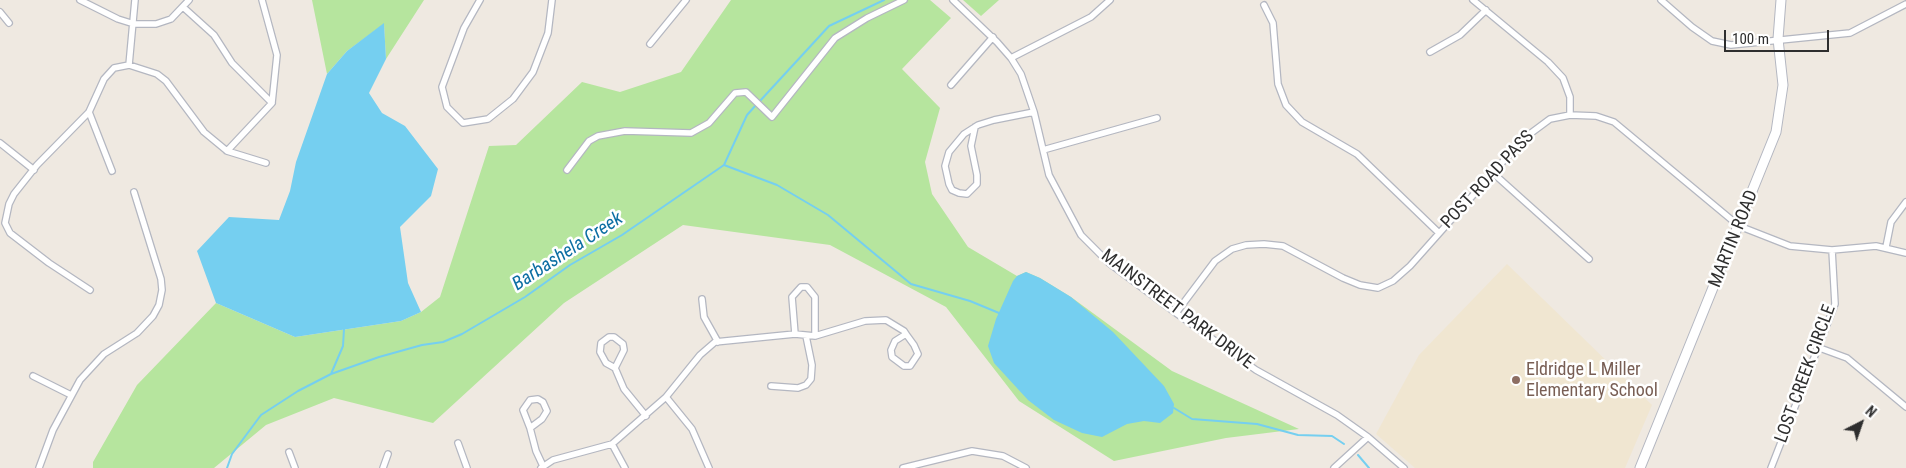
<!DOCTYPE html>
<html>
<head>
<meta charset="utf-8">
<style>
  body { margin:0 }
  #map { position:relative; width:1906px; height:468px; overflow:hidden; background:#efe9e1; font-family:"Roboto Condensed",sans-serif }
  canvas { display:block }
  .north { position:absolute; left:1836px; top:398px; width:50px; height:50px; -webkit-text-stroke:4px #fff; paint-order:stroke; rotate:41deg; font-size:14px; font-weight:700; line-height:20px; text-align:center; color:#2e2e2e }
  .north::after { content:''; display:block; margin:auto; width:18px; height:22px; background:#2e2e2e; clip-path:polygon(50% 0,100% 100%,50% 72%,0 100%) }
  .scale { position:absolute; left:1724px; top:30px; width:105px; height:22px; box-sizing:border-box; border:2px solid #2e2e2e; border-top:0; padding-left:6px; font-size:15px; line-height:18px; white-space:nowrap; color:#2e2e2e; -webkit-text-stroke:4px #fff; paint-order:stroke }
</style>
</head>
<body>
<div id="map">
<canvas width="1906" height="468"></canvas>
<div class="north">N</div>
<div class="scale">100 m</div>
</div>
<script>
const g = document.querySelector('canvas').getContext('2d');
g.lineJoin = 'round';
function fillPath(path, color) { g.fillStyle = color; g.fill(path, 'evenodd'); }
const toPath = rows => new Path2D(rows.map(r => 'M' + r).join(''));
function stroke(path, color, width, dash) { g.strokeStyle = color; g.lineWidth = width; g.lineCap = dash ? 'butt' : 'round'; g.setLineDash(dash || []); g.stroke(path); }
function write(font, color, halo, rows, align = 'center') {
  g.font = font + ' "Roboto Condensed",sans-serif'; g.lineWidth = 5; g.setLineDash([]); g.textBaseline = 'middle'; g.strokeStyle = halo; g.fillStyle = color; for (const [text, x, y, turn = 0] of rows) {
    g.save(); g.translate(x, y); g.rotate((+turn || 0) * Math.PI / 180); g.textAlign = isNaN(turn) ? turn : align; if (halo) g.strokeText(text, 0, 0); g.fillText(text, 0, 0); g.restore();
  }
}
fillPath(toPath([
  [1507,264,1652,405,1625,468,1415,468,1376,434,1419,355]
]), '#f0e6d1');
fillPath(toPath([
  [312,0,424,0,386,59,384,24,347,51,327,74],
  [731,0,930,0,951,18,902,69,940,108,925,162,932,194,968,247,1017,276,1026,272,1040,278,1071,297,1172,371,1299,429,1226,438,1114,461,1019,401,946,307,830,245,683,225,564,303,433,423,334,398,266,425,214,468,93,468,93,462,137,385,216,303,295,337,401,321,421,312,440,297,489,146,516,145,582,82,620,92,681,72],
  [963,0,999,0,981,16]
]), '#b6e59e');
fillPath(toPath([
  [384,23,386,59,369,93,382,113,405,126,438,169,431,196,400,227,408,283,421,312,401,321,295,337,216,303,197,251,229,217,279,220,290,191,296,162,327,74,347,51],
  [1026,272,1040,278,1071,297,1113,332,1164,386,1174,404,1173,413,1160,423,1144,421,1127,424,1102,437,1082,433,1054,420,1028,400,994,363,988,346,996,319,1013,281,1017,276]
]), '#75cff0');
stroke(toPath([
  [759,102,829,26,884,0],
  [724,165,777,185,828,215,911,284,970,301,999,313],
  [331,374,343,346,344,329],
  [1174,408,1192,419,1257,424,1298,435,1332,436,1344,444],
  [1358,455,1369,468],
  [227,468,232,454,261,415,298,391,331,374,379,357,422,345,443,342,462,334,525,297,570,265,622,235,724,165,747,115,756,105]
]), '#75cff0', 2);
const street = toPath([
  [80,0,118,19,134,24,156,24,171,19,189,0],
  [480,0,464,28,442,87,447,107,463,123,488,119,513,99,533,72,548,33,552,0],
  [953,0,997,42,1011,58,1021,74,1034,112,1049,175,1081,235,1109,263,1176,313,1256,370,1337,415,1368,437,1404,468],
  [1473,0,1548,62,1563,78,1570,97,1570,115],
  [1661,0,1692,27,1712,41,1731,45,1850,33,1906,4],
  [1264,5,1273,23,1278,84,1286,105,1302,122,1357,154,1439,233],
  [183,7,214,35,232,63,272,103],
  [0,12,9,23],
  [650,44,686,0],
  [1430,52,1460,35,1486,10],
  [1011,58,1091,17,1110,0],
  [129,65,135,0],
  [951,85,993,37],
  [89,112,112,171],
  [975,127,971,146,977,175,977,184,967,194,959,193,952,190,949,184,945,166,949,152,964,134,978,125,994,120,1034,112],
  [0,143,34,170],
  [1043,150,1157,118],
  [227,151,266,163],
  [567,170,589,141,598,136,625,131,691,133,709,123,735,93,746,92,772,117,835,38,867,18,904,0],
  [1493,173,1589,259],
  [1886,247,1891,222,1906,202],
  [90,290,49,263,10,233,5,223,9,204,14,194,37,165,89,112,104,79,114,68,129,65,157,74,166,81,204,132,227,151,272,103,277,55,262,0],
  [702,299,704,317,718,342],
  [1176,313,1215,261,1232,249,1246,245,1264,244,1283,246,1343,278,1360,285,1378,288,1393,281,1410,266,1523,139,1550,119,1570,115,1596,116,1614,122,1739,226,1790,246,1832,250,1876,246,1906,253],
  [795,334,792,297,801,287,807,287,815,297,815,336],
  [1817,347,1847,358,1906,407],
  [615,368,606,363,600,352,601,343,609,337,614,337,623,344,624,350,615,368,624,389,646,416],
  [33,376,71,395],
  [771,386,798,388,806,385,811,379,812,365,806,336],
  [666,397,692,429,709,468],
  [530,428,523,410,530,400,538,399,543,402,547,411,542,419,530,428,536,451,543,466],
  [458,443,467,468],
  [612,444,625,468],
  [289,452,295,468],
  [39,468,53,430,80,380,104,354,137,333,153,316,159,305,162,290,161,279,134,192],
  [383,468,388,454],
  [541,468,553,460,612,444,666,397,700,355,715,342,795,334,815,336,865,321,886,320,904,331,906,334,914,345,918,354,910,366,904,366,892,357,891,350,895,341,906,334],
  [903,468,972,451,1003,456,1026,468],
  [1334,468,1368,437],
  [1771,468,1835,304,1832,250]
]);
const secondary = toPath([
  [1640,468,1776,132,1783,85,1778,39,1781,0]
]);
stroke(street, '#b4b7c1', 8);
stroke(secondary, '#b4b7c1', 11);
stroke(street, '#fff', 5.5);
stroke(secondary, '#fff', 9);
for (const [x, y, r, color] of [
  [1516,380,5,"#8d6e63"]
]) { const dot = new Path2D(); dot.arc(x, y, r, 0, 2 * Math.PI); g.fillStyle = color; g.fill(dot); stroke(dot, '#fff', 2); }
write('18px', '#2e2e2e', '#fff', [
  ["POST ROAD PASS",1488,180,-47],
  ["MARTIN ROAD",1734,239,-68],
  ["MAINSTREET PARK DRIVE",1177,310,37],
  ["LOST CREEK CIRCLE",1806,374,-70]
]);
write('18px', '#785e54', '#fff', [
  ["Eldridge L Miller",1526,370],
  ["Elementary School",1526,391]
], 'left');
write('italic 19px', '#0d6fa3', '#fff', [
  ["Barbashela Creek",568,252,-33]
]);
</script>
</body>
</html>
